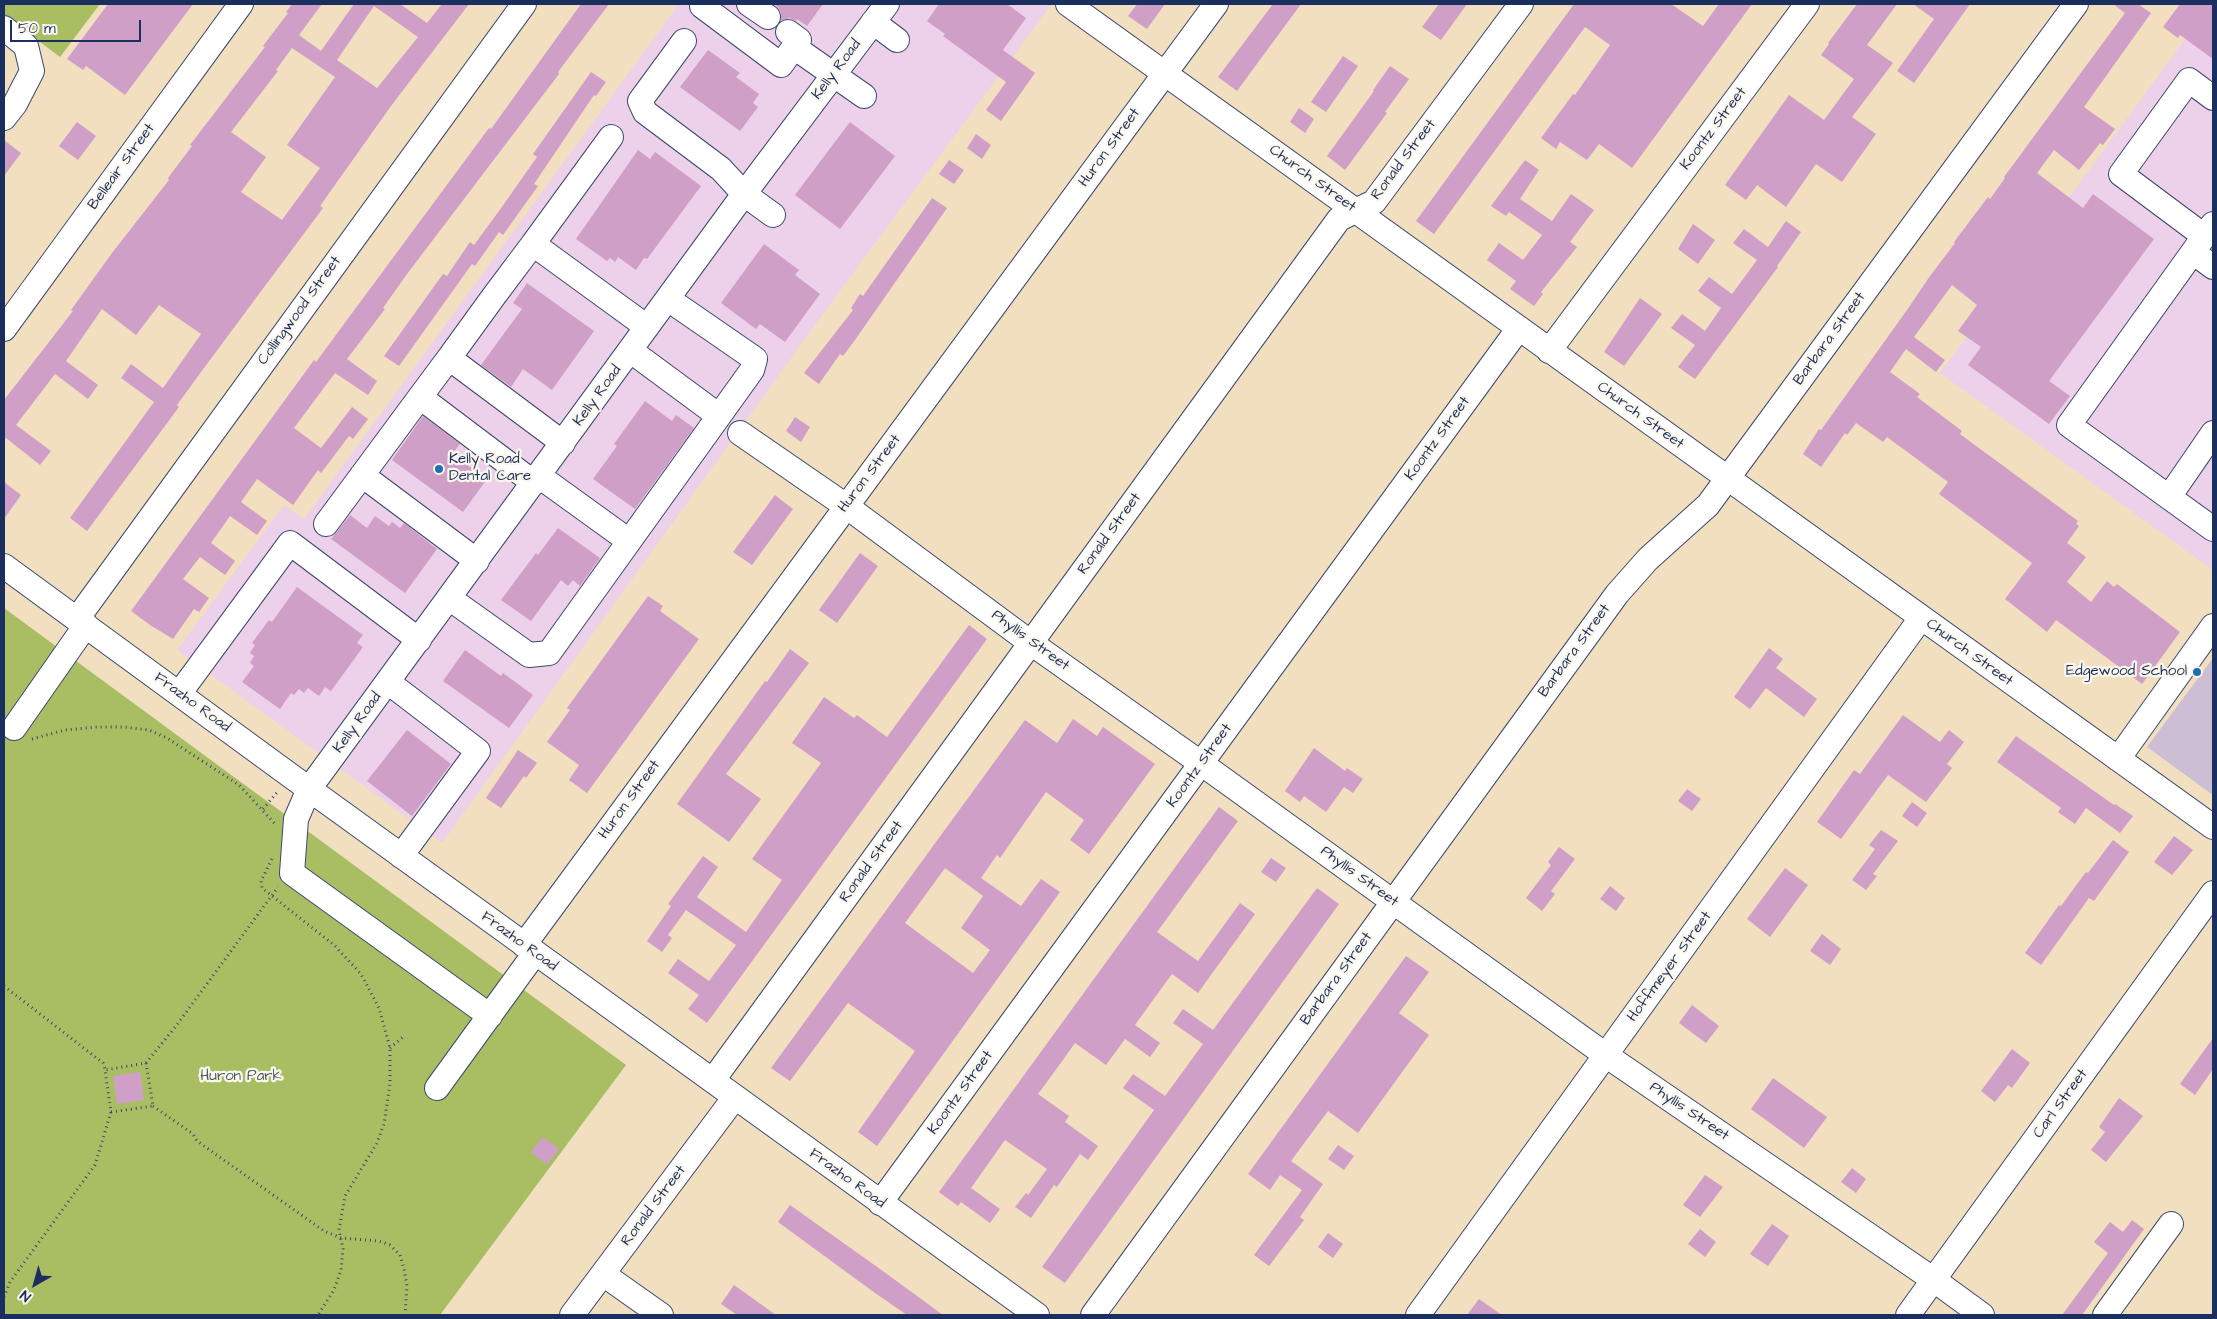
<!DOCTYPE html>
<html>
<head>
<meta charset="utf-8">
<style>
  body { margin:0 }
  #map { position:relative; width:2217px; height:1319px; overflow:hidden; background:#f1dfc0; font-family:"Architects Daughter",sans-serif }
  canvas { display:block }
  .frame { position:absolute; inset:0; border:5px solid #1b2f5e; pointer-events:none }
  .north { position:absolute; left:10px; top:1259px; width:50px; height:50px; -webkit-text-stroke:4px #fbf7ec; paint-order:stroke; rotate:218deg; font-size:14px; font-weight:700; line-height:20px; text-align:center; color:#1b2f5e }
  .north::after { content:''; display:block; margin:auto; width:18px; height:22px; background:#1b2f5e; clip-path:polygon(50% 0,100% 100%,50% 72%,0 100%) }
  .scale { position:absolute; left:10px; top:20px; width:131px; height:22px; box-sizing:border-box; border:2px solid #1b2f5e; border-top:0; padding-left:6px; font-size:15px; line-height:18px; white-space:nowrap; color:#1b2f5e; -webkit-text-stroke:4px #fbf7ec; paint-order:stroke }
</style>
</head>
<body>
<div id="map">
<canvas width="2217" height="1319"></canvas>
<div class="frame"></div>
<div class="north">N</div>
<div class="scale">50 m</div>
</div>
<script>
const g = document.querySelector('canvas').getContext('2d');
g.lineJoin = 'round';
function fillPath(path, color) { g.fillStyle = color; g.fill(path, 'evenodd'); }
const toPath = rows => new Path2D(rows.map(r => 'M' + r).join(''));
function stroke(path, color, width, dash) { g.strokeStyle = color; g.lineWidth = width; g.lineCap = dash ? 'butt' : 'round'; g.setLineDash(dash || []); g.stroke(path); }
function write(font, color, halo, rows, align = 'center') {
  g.font = font + ' "Architects Daughter",sans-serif'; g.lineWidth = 4.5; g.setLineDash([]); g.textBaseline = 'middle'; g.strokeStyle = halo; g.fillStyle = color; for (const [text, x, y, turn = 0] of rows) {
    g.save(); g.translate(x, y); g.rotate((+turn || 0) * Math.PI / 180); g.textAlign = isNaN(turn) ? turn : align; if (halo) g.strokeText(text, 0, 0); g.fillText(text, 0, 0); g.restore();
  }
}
fillPath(toPath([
  [679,4,1048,4,1051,5,825,311,442,843,177,650,284,505,304,519],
  [2211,4,2213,4,2213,570,1940,373]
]), '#edd0e9');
fillPath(toPath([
  [2213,658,2213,795,2147,747]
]), '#ccbed4');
fillPath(toPath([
  [4,4,100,4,60,57,4,15],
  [4,608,626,1065,440,1315,4,1315]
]), '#a9be63');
fillPath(toPath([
  [108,4,193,4,125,95,86,66,83,70,67,59],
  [292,4,322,4,299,35,321,51,354,4,400,4,427,23,442,4,469,4,391,106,320,206,323,208,201,372,177,405,179,407,87,531,70,518,154,402,121,378,131,364,163,388,201,334,159,305,136,335,102,309,66,361,98,385,88,399,55,374,16,425,51,451,40,465,6,438,4,441,4,400,73,311,71,310,112,253,169,180,168,178,192,146,190,145,265,47,263,46,288,13,286,12],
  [374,6,418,37,377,88,337,60],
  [292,48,335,77,287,145,320,168,282,220,241,192,266,157,231,132,278,71,276,70],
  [581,4,609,4,558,72,559,74,407,274,383,308,385,309,347,359,377,381,368,395,335,373,294,428,321,448,352,407,368,419,353,439,349,436,321,473,318,470,293,505,257,479,241,502,267,521,257,535,230,516,211,543,235,561,225,575,200,557,183,579,209,598,199,612,194,609,173,639,150,625,131,611,314,360,316,362,341,328,489,128,491,129],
  [775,4,823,4,807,26,797,19,796,21,789,18,781,21,781,12],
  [939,4,1007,4,1026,18,1003,50,1035,73,1001,121,986,110,1006,82,943,36,945,34,927,21],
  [1137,4,1165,4,1147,29,1128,16],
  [1273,4,1301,4,1237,91,1218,77],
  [1439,4,1467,4,1441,40,1422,27],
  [1574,4,1671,4,1703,26,1719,4,1752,4,1632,168,1599,144,1587,160,1560,142,1556,149,1541,138,1573,94,1575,95,1610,45,1585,27,1434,234,1416,221],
  [1857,4,1897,4,1867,45,1893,63,1852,117,1876,134,1842,182,1816,164,1786,207,1757,185,1746,200,1725,185,1789,95,1824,120,1854,79,1821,55,1829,44,1828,43],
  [1913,4,1970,4,1914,83,1897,71,1934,19],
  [2113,4,2138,4,2151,13,2084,107,2115,129,2103,145,2100,143,2079,170,2054,150,2037,173,2083,208,2093,194,2154,239,2049,381,2070,396,2049,424,1968,365,1981,347,1958,331,1977,305,1952,285,1914,337,1945,360,1936,372,1906,349,1890,372,1920,394,1917,397,1962,431,1960,434,2078,521,2076,524,2079,526,2067,543,2086,557,2067,582,2091,602,2107,581,2114,587,2117,584,2180,632,2142,684,2056,620,2047,632,2005,599,2032,563,1939,494,1948,482,1887,437,1883,442,1856,423,1847,435,1845,433,1821,467,1803,454,1819,429,1821,430,1907,310,1930,276,1955,243,1954,242,1988,197,1990,199,2005,178,2004,177,2125,13],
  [2180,4,2213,4,2213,59,2180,35,2178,38,2163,27],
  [708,50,740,73,736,77,759,94,753,103,758,107,740,131,680,87],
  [1343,56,1358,66,1326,112,1311,102],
  [1390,66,1409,79,1385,112,1387,113,1345,170,1327,156,1374,91,1373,90],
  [591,72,606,82,596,96,594,95,534,184,538,186,503,235,499,232,475,266,472,264,399,366,384,356,443,274,447,276,470,242,474,245,499,211,537,157,533,154],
  [1299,108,1314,119,1305,133,1290,122],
  [77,122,96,136,78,160,59,146],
  [850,122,895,156,840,229,795,195],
  [976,134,991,145,982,159,967,148],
  [4,140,21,153,4,176],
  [638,150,650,159,655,152,701,186,647,259,644,258,636,270,618,257,615,262,610,258,607,261,576,239],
  [949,160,964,170,954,184,939,174],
  [1525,160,1539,170,1520,199,1552,221,1571,194,1594,210,1570,242,1577,247,1541,292,1543,294,1534,306,1510,289,1516,281,1487,260,1499,243,1523,260,1542,235,1509,212,1506,216,1491,206],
  [932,198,947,208,855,340,843,356,840,354,819,384,804,373,853,310,851,308,860,294,863,296],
  [1786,221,1801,232,1777,266,1778,267,1695,379,1678,367,1695,345,1671,328,1682,314,1705,331,1721,308,1698,291,1709,277,1732,294,1757,260,1733,243,1744,229,1768,247],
  [1693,224,1715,240,1698,264,1678,249],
  [764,244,799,270,795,275,820,294,785,342,760,324,756,329,721,303],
  [527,283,594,331,552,390,523,369,511,387,481,365,522,309,513,303],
  [1640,298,1662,314,1624,366,1604,352],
  [645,401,672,421,676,415,694,428,635,509,593,479,617,446,614,444],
  [423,416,460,444,452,454,487,479,463,512,392,460],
  [795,417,810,427,801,442,786,431],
  [4,482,21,495,4,519],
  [775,495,793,509,752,565,733,552],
  [350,515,367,528,375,516,389,526,392,522,400,528,404,523,437,549,405,593,331,539],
  [558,528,600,558,580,586,573,580,568,586,561,580,531,621,501,600,536,553,538,555],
  [860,553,878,566,837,623,819,610],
  [297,587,363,635,357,643,363,647,331,691,325,687,319,696,308,688,304,693,299,689,294,695,291,693,280,709,242,682,254,666,250,663,254,656,250,653,255,645,252,643,269,620,272,622],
  [648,596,663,606,660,611,699,639,587,793,569,780,579,765,547,742,570,710,567,708],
  [969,625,987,639,707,1023,688,1009,699,995,668,973,678,959,709,981,736,945,686,910,668,935,672,938,662,952,647,941,671,906,668,904,703,856,718,867,697,897,746,932,782,880,752,859,821,763,792,743,824,697,854,718,857,715,887,737],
  [1769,648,1783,659,1776,668,1817,699,1804,717,1766,688,1750,709,1734,697],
  [790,649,809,663,726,774,761,799,729,842,677,804,765,681,767,682],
  [465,650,501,676,503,673,533,695,509,728,443,681],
  [1903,715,1940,742,1949,730,1964,742,1947,764,1952,768,1926,802,1888,775,1841,839,1817,822,1854,770,1860,774],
  [1073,719,1097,736,1103,727,1155,764,1089,854,1070,840,1084,820,1046,792,1000,858,997,855,981,878,1021,906,1041,879,1060,892,877,1146,858,1132,915,1051,848,1003,790,1081,771,1068,1025,720,1057,743],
  [945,868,983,896,961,928,990,950,973,973,905,923],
  [407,730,451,764,412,816,367,781],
  [2016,736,2114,805,2115,804,2133,816,2120,833,2086,808,2075,824,2058,812,2061,808,1997,762],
  [1314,748,1345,771,1347,768,1363,779,1353,793,1344,787,1326,812,1304,796,1300,802,1285,791],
  [518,750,537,763,526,778,524,776,501,808,486,798],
  [1687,789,1701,799,1692,811,1678,801],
  [1912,802,1927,813,1917,827,1902,816],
  [1219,807,1238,821,1157,932,1198,961,1240,903,1255,914,1198,993,1172,974,1153,1000,1135,1025,1160,1043,1150,1057,1125,1039,1106,1065,1075,1043,1055,1071,1038,1094,1069,1116,1065,1122,1098,1146,1088,1160,1080,1154,1057,1187,1054,1185,1031,1218,1015,1207,1026,1193,1028,1195,1047,1169,1005,1140,971,1188,1000,1209,990,1223,961,1202,958,1206,939,1192],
  [1881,830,1898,841,1873,874,1877,876,1866,890,1852,880,1875,849,1869,845],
  [2174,836,2193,850,2172,875,2154,862],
  [2113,840,2129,852,2094,901,2089,898,2041,965,2025,953,2059,905,2061,906,2086,872,2088,873],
  [1559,847,1575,859,1551,891,1555,894,1542,911,1526,898,1551,865,1548,862],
  [1271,858,1286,868,1276,882,1261,872],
  [1785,868,1808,885,1770,937,1747,919],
  [1610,886,1625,898,1616,911,1600,899],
  [1317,888,1339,904,1065,1283,1042,1267,1154,1110,1123,1088,1133,1074,1165,1096,1203,1044,1173,1023,1183,1009,1213,1030],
  [1822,934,1841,949,1830,965,1810,951],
  [1406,956,1429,972,1399,1013,1429,1035,1358,1133,1328,1111,1291,1161,1323,1184,1300,1217,1304,1220,1269,1266,1254,1255,1302,1190,1280,1175,1270,1190,1248,1174],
  [1692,1005,1719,1026,1706,1043,1679,1023],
  [2213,1038,2213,1069,2195,1095,2180,1084],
  [2012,1049,2030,1063,2012,1088,2008,1085,1995,1102,1981,1091],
  [140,1072,144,1100,117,1104,113,1076],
  [1773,1078,1827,1117,1804,1148,1751,1109],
  [2119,1098,2143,1116,2106,1162,2091,1150,2105,1132,2099,1127],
  [543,1137,559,1149,547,1165,531,1152],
  [1338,1145,1354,1156,1344,1170,1328,1159],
  [1852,1168,1866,1179,1856,1193,1841,1182],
  [1705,1175,1723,1187,1700,1217,1683,1205],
  [790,1205,880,1269,943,1315,907,1315,875,1293,778,1222],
  [2132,1220,2144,1229,2082,1315,2062,1315,2108,1253,2094,1242,2110,1222,2123,1232],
  [1772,1224,1789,1236,1768,1266,1750,1254],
  [1700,1229,1716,1242,1705,1257,1688,1244],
  [1328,1233,1343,1244,1333,1258,1318,1247],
  [734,1285,776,1315,737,1315,721,1304],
  [1479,1299,1502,1315,1467,1315]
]), '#d09fc7');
const minor = toPath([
  [704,4,702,6,781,65,799,40,788,32],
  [749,4,768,17],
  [1068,4,2213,827],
  [873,22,897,40],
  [4,28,26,46,32,71,15,104,4,118],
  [684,41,640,101,645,112,721,169,744,194,773,215],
  [794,47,864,96],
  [2213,224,2069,425,2213,529],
  [2204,236,2121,174,2189,80,2213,98],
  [533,244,611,137],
  [2193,252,2213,267],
  [4,329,241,4],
  [631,351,719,416],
  [1549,351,1807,4],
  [420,397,449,358],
  [740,433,846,506,1031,643,1202,764,1607,1056,1934,1280,1982,1315],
  [563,443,449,358,494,296,533,244,647,327],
  [362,475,477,561],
  [539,476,629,541],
  [2169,497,2213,433],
  [326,524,420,397,534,483],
  [4,566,291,776,1037,1315],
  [449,598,529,655,549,653,752,370,755,359,668,299],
  [77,619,524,4],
  [388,682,478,751,401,856],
  [179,694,290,543,419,640],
  [14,728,86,625],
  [2118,759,2213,626],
  [524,945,1216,4],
  [490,1016,292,873,296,819,309,789,744,194,887,4],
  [713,1080,1339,219,1374,202,1521,4],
  [437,1088,535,953],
  [880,1203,1519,328],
  [603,1274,661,1315],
  [572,1315,735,1097],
  [1093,1315,1617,594,1648,559,1708,505,2076,4],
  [1418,1315,1921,618],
  [1908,1315,2213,893],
  [2105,1315,2171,1224]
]);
stroke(minor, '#3b496d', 26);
stroke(toPath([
  [32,739,65,730,97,727,124,727,149,730,167,738,239,785,276,825],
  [263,809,279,790],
  [272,859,261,881,262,888,334,945,361,974,379,1008,390,1048,390,1084,384,1124,377,1143,345,1196,339,1230,343,1249,341,1270,334,1290,318,1315],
  [4,986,103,1063,105,1069],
  [390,1048,404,1036],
  [146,1063,153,1106,111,1112,105,1070,146,1063,176,1026,278,887],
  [153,1106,193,1134,197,1141,324,1231,341,1238,379,1241,390,1245,400,1255,404,1269,407,1286,405,1315],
  [4,1297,10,1282,95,1165,111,1112]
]), '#3b496d', 3, [1, 4]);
stroke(minor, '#fff', 24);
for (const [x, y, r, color] of [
  [439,469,5,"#1f6fb2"],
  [2197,672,5,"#1f6fb2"]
]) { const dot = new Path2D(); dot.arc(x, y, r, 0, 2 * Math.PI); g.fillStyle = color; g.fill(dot); stroke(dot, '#fbf7ec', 2); }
write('15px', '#1b2f5e', '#fbf7ec', [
  ["Kelly Road",837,70,-53],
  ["Koontz Street",1714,129,-53],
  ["Huron Street",1110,148,-54],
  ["Ronald Street",1404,160,-53],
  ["Belleair Street",122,167,-54],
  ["Church Street",1312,179,36],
  ["Collingwood Street",300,311,-54],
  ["Barbara Street",1830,339,-54],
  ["Kelly Road",598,396,-54],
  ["Church Street",1640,416,36],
  ["Koontz Street",1438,439,-54],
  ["Huron Street",870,474,-53],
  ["Ronald Street",1110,534,-54],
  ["Phyllis Street",1030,641,36],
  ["Barbara Street",1575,651,-54],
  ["Church Street",1969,653,36],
  ["Frazho Road",192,703,36],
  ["Kelly Road",358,723,-54],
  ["Koontz Street",1200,766,-54],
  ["Huron Street",630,800,-54],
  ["Ronald Street",872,862,-54],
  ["Phyllis Street",1359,877,36],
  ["Frazho Road",519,942,36],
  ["Hoffmeyer Street",1670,967,-54],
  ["Barbara Street",1337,979,-54],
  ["Koontz Street",961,1093,-54],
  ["Carl Street",2061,1104,-54],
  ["Phyllis Street",1689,1112,34],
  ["Frazho Road",847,1179,36],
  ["Ronald Street",654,1206,-53]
]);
write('15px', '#1b2f5e', '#fbf7ec', [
  ["Kelly Road",449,460],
  ["Dental Care",449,477],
  ["Edgewood School",2187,672,"right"]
], 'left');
write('15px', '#465a60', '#fbf7ec', [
  ["Huron Park",241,1077]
]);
</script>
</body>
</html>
